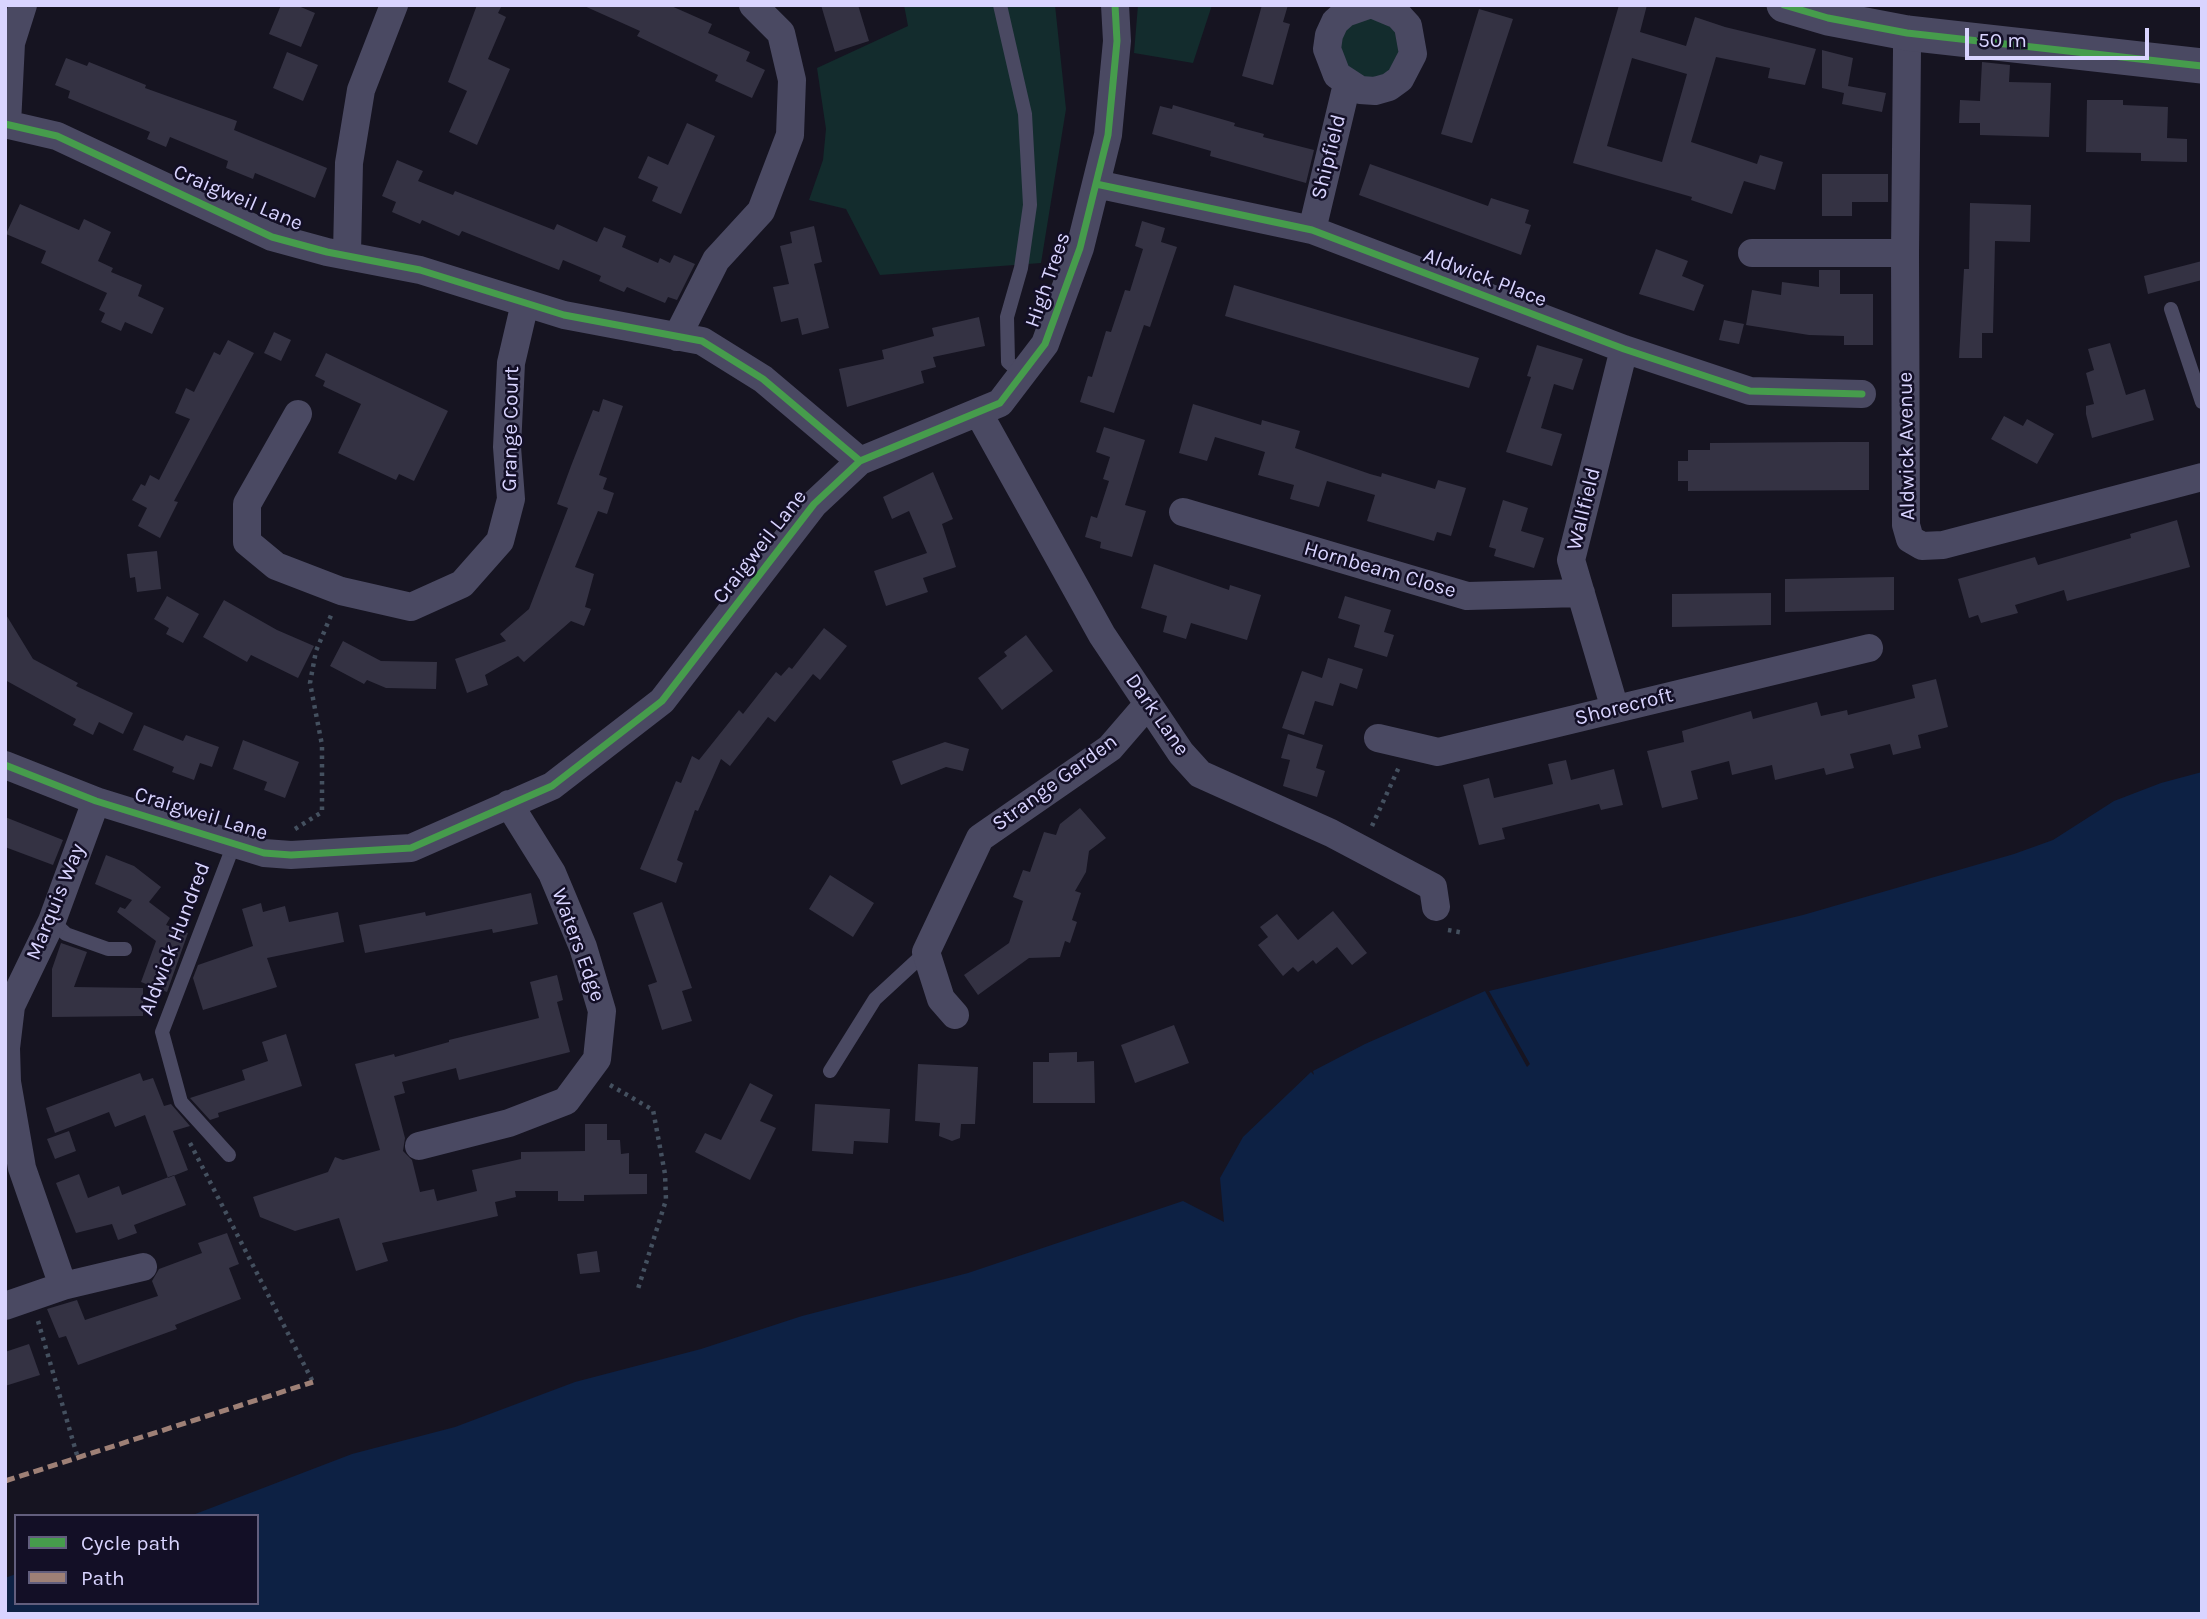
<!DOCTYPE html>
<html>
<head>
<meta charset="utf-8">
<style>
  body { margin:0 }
  #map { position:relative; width:2207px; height:1619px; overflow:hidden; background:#161421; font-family:Karla,sans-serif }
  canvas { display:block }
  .frame { position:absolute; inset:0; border:7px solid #d9d4ff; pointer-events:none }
  .legend { position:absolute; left:14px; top:1514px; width:245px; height:91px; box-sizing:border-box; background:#130f26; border:2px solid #625e7d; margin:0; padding:9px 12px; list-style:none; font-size:21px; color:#d9d4ff }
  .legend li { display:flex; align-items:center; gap:14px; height:35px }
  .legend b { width:35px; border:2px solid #625e7d }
  .scale { position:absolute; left:1965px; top:28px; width:184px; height:32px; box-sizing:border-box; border:4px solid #d9d4ff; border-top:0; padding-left:9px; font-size:21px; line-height:24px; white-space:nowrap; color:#d9d4ff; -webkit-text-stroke:5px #130f26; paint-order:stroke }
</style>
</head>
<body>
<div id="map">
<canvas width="2207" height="1619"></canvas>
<div class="frame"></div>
<ul class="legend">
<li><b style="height:9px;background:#469c4c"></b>Cycle path</li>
<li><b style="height:9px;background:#9e8076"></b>Path</li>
</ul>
<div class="scale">50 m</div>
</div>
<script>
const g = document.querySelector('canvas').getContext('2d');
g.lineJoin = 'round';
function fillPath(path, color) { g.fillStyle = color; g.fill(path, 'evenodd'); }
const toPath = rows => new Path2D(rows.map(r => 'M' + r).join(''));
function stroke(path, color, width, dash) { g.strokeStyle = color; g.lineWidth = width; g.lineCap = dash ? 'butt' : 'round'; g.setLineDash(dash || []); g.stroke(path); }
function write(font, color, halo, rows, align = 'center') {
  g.font = font + ' Karla,sans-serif'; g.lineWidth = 5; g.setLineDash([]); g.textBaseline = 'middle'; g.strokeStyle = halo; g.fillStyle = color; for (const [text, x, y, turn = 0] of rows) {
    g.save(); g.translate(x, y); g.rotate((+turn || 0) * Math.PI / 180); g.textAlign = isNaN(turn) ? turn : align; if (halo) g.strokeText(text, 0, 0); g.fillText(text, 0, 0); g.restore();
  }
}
fillPath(toPath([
  [904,5,1055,5,1066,109,1041,263,880,275,846,209,809,200,823,160,826,129,817,68,908,26],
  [1138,5,1212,5,1193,63,1134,53],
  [1375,11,1406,43,1383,81,1349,76,1337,34]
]), '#132c2d');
fillPath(toPath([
  [2202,772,2202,1614,5,1614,5,1578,16,1574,16,1603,257,1603,257,1516,190,1516,352,1454,455,1427,575,1382,701,1349,802,1316,968,1273,1183,1201,1224,1222,1220,1178,1243,1137,1311,1072,1314,1075,1313,1071,1365,1044,1485,991,1527,1067,1530,1064,1489,991,1803,915,2014,854,2053,840,2114,801,2161,783]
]), '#0d2144');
fillPath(toPath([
  [281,5,296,5,315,13,301,47,269,34],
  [477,5,502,5,498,13,506,17,488,59,510,69,477,145,449,132,467,91,448,82],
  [582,5,669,5,712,24,708,33,750,52,746,61,765,70,752,98,715,81,718,75,637,36,640,31],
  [821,5,858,5,869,41,835,52],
  [1262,5,1288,5,1283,22,1290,24,1273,85,1242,76],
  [1619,5,1647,5,1640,32,1686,46,1695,17,1725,27,1816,49,1805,85,1768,78,1770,68,1716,57,1691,142,1757,164,1760,155,1783,162,1775,190,1744,181,1732,214,1691,200,1692,197,1573,163],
  [1632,58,1687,74,1662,162,1607,146],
  [1479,9,1513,19,1472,143,1441,134],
  [1822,50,1853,58,1848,86,1886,93,1882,112,1842,104,1844,93,1822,88],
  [287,52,318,65,303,101,273,88],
  [66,58,87,66,89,62,146,85,145,88,237,121,234,130,327,168,315,198,255,173,253,179,226,168,228,161,170,137,166,147,147,139,150,132,68,98,70,91,55,85],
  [1982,62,2010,65,2009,82,2051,83,2049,137,1980,135,1980,123,1959,123,1960,100,1980,101],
  [2087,100,2123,100,2123,105,2168,107,2167,138,2187,139,2187,162,2141,161,2141,153,2086,152],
  [1173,105,1235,123,1234,126,1264,134,1263,137,1314,150,1306,183,1210,156,1211,151,1152,134,1160,106,1172,109],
  [687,123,715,136,681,214,652,201,658,187,638,178,648,156,668,165],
  [397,160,423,171,418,181,453,195,455,191,554,230,557,224,597,242,604,227,626,236,622,247,658,263,660,258,670,263,674,255,695,264,677,300,668,297,665,303,627,287,624,292,599,281,601,276,563,260,559,270,462,231,459,236,422,220,420,224,392,212,396,202,382,196],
  [1370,164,1488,206,1491,198,1529,210,1525,223,1531,225,1521,255,1359,195],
  [1822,174,1888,174,1888,202,1852,202,1852,216,1822,216],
  [1970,203,2031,205,2030,242,1995,241,1993,333,1982,333,1982,358,1959,358,1964,269,1969,269],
  [20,204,79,230,84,219,111,232,98,261,113,268,111,272,142,285,138,296,164,308,152,334,125,322,121,331,101,322,105,313,99,310,107,293,41,263,46,251,6,234],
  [1142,221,1165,228,1161,242,1177,247,1150,327,1144,325,1114,413,1080,402,1088,376,1092,377,1106,331,1111,332,1125,290,1130,291,1143,249,1135,246],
  [814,226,822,262,814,264,829,328,802,335,798,318,781,322,773,287,789,284,780,246,792,243,790,232],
  [1656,249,1688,261,1682,276,1704,285,1694,311,1639,294],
  [2202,261,2202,280,2148,294,2144,276],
  [1819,270,1840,270,1840,294,1873,294,1873,345,1844,345,1844,336,1809,335,1746,325,1752,290,1781,295,1782,282,1819,287],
  [1234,285,1479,358,1469,388,1225,316],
  [979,317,985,346,933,357,936,367,921,371,924,383,847,407,839,369,884,359,882,350,934,336,932,328],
  [1724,320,1744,324,1739,344,1719,340],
  [274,332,291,340,281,361,264,353],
  [228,340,254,353,174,501,178,502,160,538,138,526,147,508,132,500,141,484,145,486,150,475,159,480,190,419,175,413,186,388,194,392,214,352,220,355],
  [2110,343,2126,395,2145,389,2154,420,2092,438,2086,414,2086,406,2094,404,2086,373,2094,370,2088,349],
  [1537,345,1583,359,1573,390,1554,384,1541,428,1562,434,1552,466,1506,452,1531,377,1527,376],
  [326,353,448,411,414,481,399,474,396,480,338,453,361,404,323,386,325,381,315,376],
  [603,399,623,406,599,475,607,478,603,489,614,493,607,514,598,511,575,567,594,574,585,607,591,609,584,626,571,621,524,662,518,656,485,675,488,685,467,693,455,659,506,641,500,634,529,609,568,508,557,504,571,466,593,410,599,412],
  [1193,404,1261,425,1262,420,1300,431,1295,448,1370,474,1381,477,1382,473,1435,489,1438,480,1466,488,1451,536,1437,532,1434,541,1367,521,1375,495,1327,481,1319,507,1290,499,1294,485,1258,475,1265,452,1215,437,1207,461,1179,453],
  [2004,416,2023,426,2027,419,2054,434,2037,464,1991,439],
  [1104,427,1145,440,1125,505,1146,511,1132,557,1100,548,1101,542,1085,537,1091,516,1097,518,1109,481,1103,479,1110,457,1096,452],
  [1839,442,1869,442,1869,490,1688,491,1688,481,1678,481,1678,461,1688,461,1688,450,1710,450,1710,443],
  [933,472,953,519,942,524,956,567,923,578,928,592,886,606,874,571,927,553,909,511,892,519,883,497],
  [1503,500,1528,508,1521,531,1544,538,1534,568,1494,556,1496,549,1489,547],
  [2177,520,2190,567,2067,601,2064,590,2015,605,2018,613,1981,623,1978,615,1969,618,1958,579,2035,557,2038,565,2131,538,2130,534],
  [157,551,161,589,137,592,135,577,130,578,127,554],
  [1154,564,1229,590,1230,585,1261,595,1247,640,1191,623,1186,639,1163,632,1167,616,1141,608],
  [1894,577,1894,610,1785,612,1785,579],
  [1771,593,1771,625,1672,627,1672,594],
  [167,596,199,614,183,643,166,634,169,628,154,619],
  [1345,596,1391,610,1384,632,1394,635,1387,657,1354,647,1360,625,1338,618],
  [224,600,277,630,314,646,298,678,251,655,247,662,203,637],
  [5,613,33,659,78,683,76,686,133,713,123,734,99,722,93,735,73,725,76,719,5,680],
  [824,628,847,646,820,680,813,674,775,722,768,717,730,766,721,759,698,811,695,810,677,860,683,863,676,883,640,869,676,781,681,783,692,756,699,760,739,710,743,714,776,672,781,676,789,667,792,669],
  [1026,635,1053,671,1002,710,978,678,1007,656,1004,652],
  [343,641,381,661,437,662,436,689,386,688,367,680,364,684,330,666],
  [1328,658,1363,669,1357,689,1340,683,1333,706,1315,701,1304,735,1282,728,1302,671,1322,678],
  [1936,679,1948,727,1918,735,1921,748,1893,755,1890,744,1850,754,1854,768,1826,775,1824,768,1775,780,1772,765,1732,775,1729,761,1691,771,1698,799,1662,808,1647,751,1684,742,1682,731,1751,711,1753,719,1817,702,1821,716,1847,710,1848,715,1915,698,1912,685],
  [144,725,183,741,186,735,219,747,212,767,200,763,194,780,172,772,174,767,133,750],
  [1288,734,1323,745,1316,768,1325,771,1317,797,1283,786,1290,760,1281,758],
  [243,740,299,762,285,798,264,790,267,782,233,769],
  [945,742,969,749,963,771,946,767,901,785,892,761],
  [1566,760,1571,780,1614,769,1623,805,1601,810,1599,804,1502,828,1505,839,1479,845,1463,785,1489,778,1494,798,1553,784,1548,764],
  [1080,808,1106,838,1089,851,1086,872,1075,891,1081,893,1072,920,1077,922,1070,943,1065,941,1060,957,1029,958,978,995,964,975,1009,943,1023,901,1013,897,1023,870,1030,872,1044,832,1056,835,1060,824],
  [5,817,63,840,53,865,5,847],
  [106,855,134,866,161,887,149,902,170,918,166,925,188,933,167,992,141,982,156,941,117,912,120,907,125,909,132,900,95,884],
  [830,875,874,903,853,937,809,909],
  [531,893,538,924,493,933,492,929,365,953,359,925,425,912,426,916],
  [662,902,692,988,682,991,692,1021,662,1030,648,985,657,982,633,913],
  [261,903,263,912,285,906,289,922,338,912,344,942,267,958,277,987,203,1010,193,978,198,965,253,946,242,909],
  [1333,911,1367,953,1352,965,1337,947,1316,964,1313,960,1298,972,1293,967,1283,976,1258,945,1268,937,1260,927,1277,914,1298,940],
  [61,943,87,952,74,987,143,988,143,1016,52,1017,52,969],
  [557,975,563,1000,557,1002,570,1052,459,1080,456,1068,402,1082,405,1093,394,1096,405,1138,403,1151,412,1160,420,1192,434,1189,437,1201,477,1191,472,1170,521,1159,521,1152,585,1151,585,1124,607,1124,607,1140,620,1140,621,1154,629,1153,629,1174,647,1174,647,1194,584,1195,584,1201,558,1201,558,1191,515,1191,516,1197,495,1202,498,1216,382,1243,388,1261,356,1271,339,1218,295,1231,260,1217,253,1197,328,1172,335,1157,343,1160,380,1150,355,1064,394,1054,395,1057,449,1042,449,1040,539,1018,530,982],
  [1174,1025,1189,1063,1135,1083,1121,1045],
  [286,1034,302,1086,218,1113,219,1117,210,1120,190,1098,245,1080,242,1070,268,1061,262,1042],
  [1077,1052,1077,1062,1094,1061,1095,1103,1033,1103,1033,1062,1049,1062,1049,1053],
  [918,1064,978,1067,975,1124,961,1124,960,1138,952,1141,939,1136,940,1123,915,1121],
  [140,1073,143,1081,153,1078,164,1106,171,1104,190,1126,173,1131,188,1170,168,1178,145,1115,115,1127,109,1112,55,1133,46,1108],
  [750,1083,773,1095,760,1121,776,1128,750,1180,695,1152,705,1133,721,1140],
  [815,1104,890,1109,888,1143,854,1141,853,1154,812,1151],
  [69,1131,76,1151,55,1159,47,1139],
  [79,1174,88,1198,119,1186,122,1195,174,1175,186,1205,134,1225,137,1233,118,1240,112,1224,76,1233,56,1183],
  [227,1233,239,1264,229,1268,241,1299,175,1325,177,1329,78,1365,66,1336,59,1338,47,1309,77,1300,85,1320,158,1296,152,1281,159,1269,202,1253,198,1243],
  [597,1251,600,1272,580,1274,577,1254],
  [29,1344,40,1375,5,1386,5,1352]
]), '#343243');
stroke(toPath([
  [1372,826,1399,767],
  [295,829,322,812,322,745,310,683,316,651,332,613],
  [1448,930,1464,933],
  [610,1085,653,1110,665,1174,666,1200,637,1292],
  [190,1143,313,1382],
  [38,1321,77,1455]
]), '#44505f', 4.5, [3.5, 5]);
stroke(toPath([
  [1000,5,1025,114,1030,205,1021,268,1007,317,1008,362,1022,374],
  [2171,309,2202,402],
  [52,921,66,934,108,949,125,949],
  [830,1071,875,999,926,952],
  [229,1155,181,1102,162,1032,234,844]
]), '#4a4962', 14);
stroke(toPath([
  [1368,5,1345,13,1335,22,1329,35,1327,49,1337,75,1360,90,1375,91,1389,87,1400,79,1413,54,1408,26,1398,15,1374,5],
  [1907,49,1905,253,1906,525,1910,539,1922,546,1943,545,2202,477],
  [5,124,57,136,272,237,327,252,420,270,564,315,702,341,763,379,860,461],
  [7,124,11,43,23,5],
  [1096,184,1312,230,1624,349,1750,391,1862,394],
  [1312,230,1347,84],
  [347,253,349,163,361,90,394,5],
  [1752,253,1905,253],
  [677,337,716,260,761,211,790,135,792,80,781,33,753,5],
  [978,412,1102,635,1181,753,1200,774,1331,833,1433,887,1436,907],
  [298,414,247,504,247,542,276,566,341,591,411,607,462,584,500,541,511,499,507,447,511,363,525,303],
  [1183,512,1467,596,1581,593],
  [1615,709,1571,560,1624,349],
  [1378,738,1438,752,1869,648],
  [5,765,96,801,264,853,291,855,411,848,552,786,662,701,814,504,860,461,1000,403,1045,344,1080,248,1108,135,1117,41,1115,5],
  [955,1015,941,999,926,952,980,838,1110,748,1148,704],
  [419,1146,509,1123,566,1101,597,1059,602,1011,583,947,552,873,509,804],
  [63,1286,22,1168,7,1082,6,1048,11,1006,52,921,96,801],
  [5,1306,63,1286,143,1267]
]), '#4a4962', 28);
stroke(toPath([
  [1784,5,1828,18,1907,33,2202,66]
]), '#4a4962', 35);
stroke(toPath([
  [5,1481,313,1382]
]), '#9e8076', 5, [10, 5]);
stroke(toPath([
  [1784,5,1828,18,1907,33,2202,66],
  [5,124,57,136,272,237,327,252,420,270,564,315,702,341,763,379,860,461],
  [1096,184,1312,230,1624,349,1750,391,1862,394],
  [5,765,96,801,264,853,291,855,411,848,552,786,662,701,814,504,860,461,1000,403,1045,344,1080,248,1108,135,1117,41,1115,5]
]), '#469c4c', 7);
write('21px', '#d9d4ff', '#130f26', [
  ["Shipfield",1329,157,-76],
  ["Craigweil Lane",238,198,23],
  ["Aldwick Place",1485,278,21],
  ["High Trees",1048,280,-71],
  ["Grange Court",511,429,-89],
  ["Aldwick Avenue",1907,446,-91],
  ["Wallfield",1584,509,-76],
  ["Craigweil Lane",760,547,-52],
  ["Hornbeam Close",1380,570,16],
  ["Shorecroft",1624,707,-14],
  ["Dark Lane",1157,715,55],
  ["Strange Garden",1055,783,-36],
  ["Craigweil Lane",201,814,17],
  ["Marquis Way",56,902,-68],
  ["Aldwick Hundred",175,939,-69],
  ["Waters Edge",578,945,70]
]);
</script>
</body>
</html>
